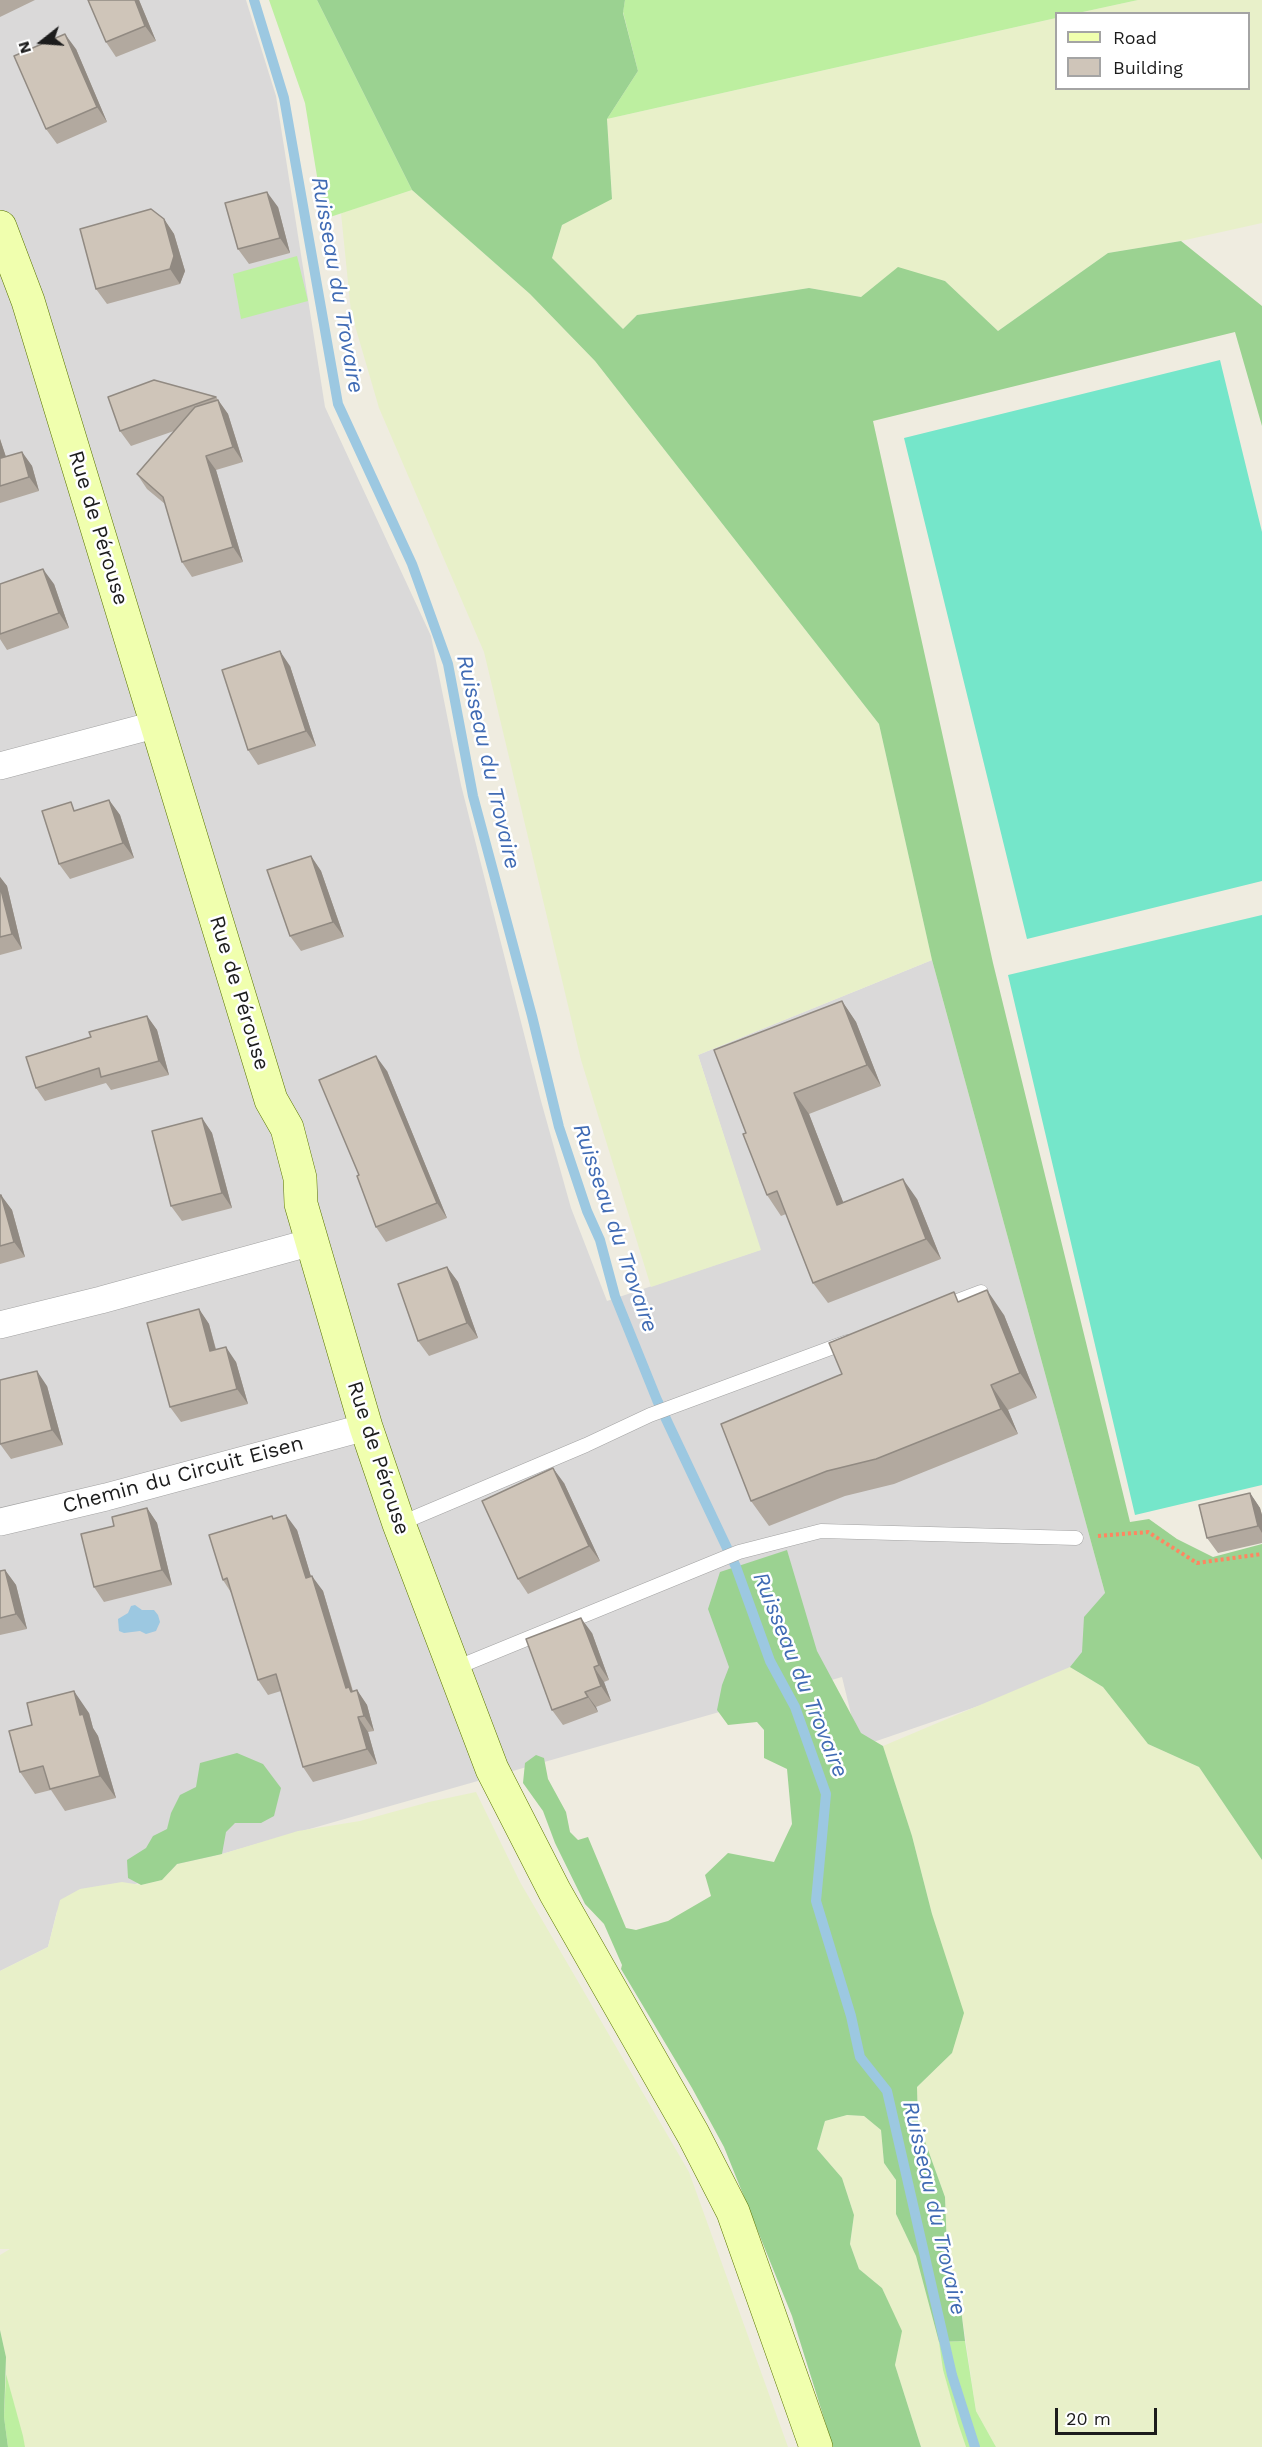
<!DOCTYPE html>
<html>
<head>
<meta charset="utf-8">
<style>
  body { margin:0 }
  #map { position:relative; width:1262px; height:2447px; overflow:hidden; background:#efece0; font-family:"Work Sans",sans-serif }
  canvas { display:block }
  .legend { position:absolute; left:1055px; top:12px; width:195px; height:78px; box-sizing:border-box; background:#fff; border:2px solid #a4a4a4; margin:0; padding:8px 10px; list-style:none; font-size:18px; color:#1c1c1c }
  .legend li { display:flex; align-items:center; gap:12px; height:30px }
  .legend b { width:30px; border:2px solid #a4a4a4 }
  .north { position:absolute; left:12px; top:12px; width:60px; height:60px; -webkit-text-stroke:4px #fff; paint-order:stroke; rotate:253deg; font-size:16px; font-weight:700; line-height:24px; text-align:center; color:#1c1c1c }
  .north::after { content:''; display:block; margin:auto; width:21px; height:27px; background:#1c1c1c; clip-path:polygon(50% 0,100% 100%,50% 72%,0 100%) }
  .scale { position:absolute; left:1055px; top:2408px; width:102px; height:27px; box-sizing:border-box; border:3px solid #1c1c1c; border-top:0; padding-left:8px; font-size:18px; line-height:21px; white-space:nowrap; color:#1c1c1c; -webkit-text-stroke:4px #fff; paint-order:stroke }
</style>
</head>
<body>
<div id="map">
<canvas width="1262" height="2447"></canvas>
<ul class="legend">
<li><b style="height:8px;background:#f0ffae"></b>Road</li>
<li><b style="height:16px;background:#cfc5b9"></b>Building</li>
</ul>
<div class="north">N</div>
<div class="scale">20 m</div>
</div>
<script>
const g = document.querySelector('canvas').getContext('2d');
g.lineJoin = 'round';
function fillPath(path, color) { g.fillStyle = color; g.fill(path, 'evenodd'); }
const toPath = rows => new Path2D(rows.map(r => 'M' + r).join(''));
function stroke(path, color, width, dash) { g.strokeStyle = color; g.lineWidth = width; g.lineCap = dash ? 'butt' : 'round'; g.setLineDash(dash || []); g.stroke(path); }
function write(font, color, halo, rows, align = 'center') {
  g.font = font + ' "Work Sans",sans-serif'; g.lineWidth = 5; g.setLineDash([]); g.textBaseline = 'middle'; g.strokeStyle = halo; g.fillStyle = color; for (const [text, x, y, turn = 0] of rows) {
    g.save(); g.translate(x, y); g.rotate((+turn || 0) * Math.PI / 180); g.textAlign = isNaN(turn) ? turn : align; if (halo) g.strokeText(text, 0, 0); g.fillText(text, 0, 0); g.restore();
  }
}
fillPath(toPath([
  [0,0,246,0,276,96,325,407,431,636,461,785,541,1101,571,1208,607,1301,760,1250,698,1055,932,960,1105,1593,1098,1665,859,1747,842,1677,222,1854,57,1911,48,1947,0,1971]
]), '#dad9d9');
fillPath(toPath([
  [1138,0,1262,0,1262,223,1181,241,1108,253,998,331,945,281,898,268,861,297,809,288,637,315,623,329,552,258,562,225,612,198,607,119,1056,18,1056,88,1248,88,1248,14,1078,13],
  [412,190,530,294,595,361,879,724,932,960,698,1055,761,1250,651,1287,581,1060,484,652,379,408,351,312,341,213],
  [1070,1667,1103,1687,1148,1744,1199,1767,1262,1860,1262,2447,996,2447,976,2411,961,2309,948,2275,945,2197,918,2122,917,2087,952,2053,932,1914,912,1836,883,1746],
  [476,1792,520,1882,689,2172,788,2447,25,2447,6,2374,6,2357,0,2330,0,2255,10,2249,0,2249,0,1971,48,1947,60,1900,80,1889,122,1882,141,1885,162,1880,177,1864,222,1854,298,1831,360,1821,429,1802],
  [847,2115,864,2116,881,2130,884,2163,896,2180,896,2214,916,2256,940,2346,943,2370,966,2447,921,2447,895,2365,901,2331,882,2288,859,2269,850,2244,854,2215,842,2178,817,2149,825,2121]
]), '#e8f0c9');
fillPath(toPath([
  [269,0,317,0,412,190,324,219,305,103],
  [625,0,1138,0,1078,13,1056,14,1056,18,607,119,638,71,623,12],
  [297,256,308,301,241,319,233,274],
  [965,2341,976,2411,996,2447,966,2447,958,2423,943,2370,939,2342],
  [6,2374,23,2436,25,2447,8,2447,4,2417]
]), '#bdefa0');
fillPath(toPath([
  [317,0,625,0,623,13,638,71,607,119,612,199,562,225,552,258,623,329,637,315,809,288,861,297,898,267,945,281,998,331,1108,253,1181,241,1262,306,1262,426,1235,332,873,421,993,963,1130,1522,1149,1519,1177,1539,1213,1557,1262,1544,1262,1860,1199,1767,1148,1744,1103,1687,1070,1667,1082,1652,1084,1617,1105,1593,932,960,879,724,595,361,530,294,412,190],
  [787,1550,817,1651,861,1733,883,1746,912,1836,932,1914,964,2013,952,2053,917,2087,918,2122,945,2197,948,2275,961,2309,965,2341,939,2342,916,2256,896,2214,896,2180,884,2163,881,2130,864,2116,847,2115,825,2121,817,2149,842,2178,854,2215,850,2244,859,2269,882,2288,902,2331,895,2365,921,2447,833,2447,792,2316,724,2147,692,2088,621,1969,622,1965,604,1924,585,1904,555,1843,543,1811,523,1783,525,1763,536,1755,544,1758,548,1779,566,1812,570,1832,578,1840,588,1837,626,1928,636,1930,668,1921,711,1896,705,1875,728,1853,774,1862,792,1824,787,1769,764,1758,764,1730,757,1722,728,1725,717,1710,722,1685,729,1667,708,1609,720,1572],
  [237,1753,263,1764,281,1788,274,1816,261,1823,235,1823,226,1832,222,1854,177,1864,162,1880,141,1885,128,1878,127,1860,146,1848,153,1836,167,1829,171,1813,180,1795,196,1787,200,1763],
  [0,2330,6,2357,4,2417,8,2447,0,2447]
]), '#9bd291');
fillPath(toPath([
  [1220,360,1262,532,1262,881,1027,939,904,438],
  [1262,915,1262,1485,1135,1515,1008,975]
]), '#75e6ca');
fillPath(toPath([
  [135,1605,142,1610,154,1610,158,1615,160,1622,156,1631,146,1634,140,1631,124,1633,119,1631,118,1619,128,1613,131,1606]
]), '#9cc8e1');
stroke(toPath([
  [254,0,284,98,338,404,412,564,448,664,473,796,532,1016,559,1127,587,1211,600,1240,615,1296,657,1400,736,1567,770,1661,795,1707,826,1794,816,1901,851,2016,860,2057,887,2091,952,2375,975,2447]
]), '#9cc8e1', 10);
const lane = toPath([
  [944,1306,981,1292],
  [399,1524,586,1445,650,1415,847,1342],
  [453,1669,739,1552,821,1531,1076,1538]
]);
const street = toPath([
  [0,766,158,724],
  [0,1325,101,1300,312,1242],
  [0,1522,106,1497,366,1427]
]);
const secondary = toPath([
  [0,227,28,301,271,1100,287,1128,300,1178,301,1204,366,1427,399,1524,492,1769,555,1892,693,2134,733,2212,816,2447]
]);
stroke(lane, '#a3a3a3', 15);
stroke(street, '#a3a3a3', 28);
stroke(secondary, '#5a7600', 34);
stroke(toPath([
  [1098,1536,1148,1532,1197,1563,1262,1554]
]), '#ff8661', 4, [3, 3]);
stroke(lane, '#fff', 14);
stroke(street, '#fff', 27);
stroke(secondary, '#f0ffae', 33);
fillPath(toPath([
  [0,0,35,0,0,17],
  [139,0,156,41,116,57,106,42],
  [76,49,107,122,57,144,46,129],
  [278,207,290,253,249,264,238,249],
  [164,219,174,234,185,271,180,284,107,304,96,289],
  [216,397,228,414,243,462,216,470,243,562,192,577,182,562,165,504,147,489,137,474,174,431,131,446,120,431],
  [0,439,6,457,22,452,32,466,39,491,0,503],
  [0,584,54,584,69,628,7,650,0,639],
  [290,666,316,746,258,765,248,750],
  [109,800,120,815,134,858,70,879,59,864,77,810],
  [311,856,321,871,344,937,301,951,290,936],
  [0,877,7,886,22,949,0,955],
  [842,1001,856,1022,881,1086,809,1114,843,1202,917,1199,941,1259,828,1303,813,1283,786,1214,781,1216,767,1195,746,1133],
  [147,1016,157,1030,169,1075,111,1090,106,1083,45,1101,36,1088,91,1037],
  [387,1071,447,1218,386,1242,376,1227,359,1175],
  [202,1118,212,1133,232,1208,182,1221,171,1206],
  [0,1195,12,1210,25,1257,0,1264],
  [447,1267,458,1282,478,1338,429,1356,418,1341],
  [960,1301,1004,1315,1037,1398,1008,1410,1018,1434,894,1484,845,1496,769,1526,751,1501,842,1374],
  [199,1309,209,1324,216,1349,236,1362,248,1404,181,1422,170,1407],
  [47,1386,63,1445,11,1459,0,1444],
  [564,1483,600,1561,528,1594,518,1579],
  [1250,1493,1260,1508,1262,1515,1262,1543,1218,1553,1207,1538],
  [147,1508,157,1523,172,1585,104,1602,94,1587,114,1526],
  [272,1516,274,1519,297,1530,311,1577,323,1591,353,1691,357,1690,367,1705,374,1731,368,1732,377,1764,313,1782,303,1767,281,1691,268,1695,258,1680,232,1594,223,1580],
  [5,1570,16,1585,27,1629,0,1635,0,1571],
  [592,1633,609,1680,604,1682,611,1701,596,1707,598,1712,563,1725,552,1710],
  [89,1713,93,1728,98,1736,116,1798,65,1811,51,1790,35,1794,20,1772]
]), '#b2a99f');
fillPath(toPath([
  [135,0,139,0,156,41,145,26],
  [65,34,76,49,107,122,97,107],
  [267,192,278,207,290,253,280,238],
  [164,219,174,234,185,271,180,284,170,269],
  [218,400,228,414,243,462,233,447],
  [0,439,11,472,1,458,0,454],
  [22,452,32,466,39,491,29,477],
  [206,456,216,470,243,562,233,547],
  [43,569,54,584,69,628,59,613],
  [280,651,290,666,316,746,306,731],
  [109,800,120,815,134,858,123,843],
  [311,856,321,871,344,937,333,922],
  [0,877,7,886,22,949,12,934,0,886],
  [842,1001,856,1022,881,1086,867,1065],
  [147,1016,157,1030,169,1075,159,1061],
  [376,1056,387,1071,447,1218,437,1203],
  [794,1093,809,1114,852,1225,837,1205],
  [202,1118,212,1133,232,1208,222,1193],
  [903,1179,917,1199,941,1259,926,1239],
  [1,1195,12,1210,25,1257,14,1242],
  [447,1267,458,1282,478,1338,467,1323],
  [987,1290,1004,1315,1037,1398,1020,1373],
  [199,1309,209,1324,220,1366,210,1351],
  [226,1347,236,1362,248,1404,237,1389],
  [37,1371,47,1386,63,1445,52,1430],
  [991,1385,1008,1410,1018,1434,1001,1409],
  [553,1468,564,1483,600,1561,589,1546],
  [1250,1493,1260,1508,1262,1515,1262,1533,1258,1526],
  [147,1508,157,1523,172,1585,162,1570],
  [286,1515,297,1530,316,1593,306,1578],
  [5,1570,16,1585,27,1629,16,1614],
  [312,1576,323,1591,353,1693,359,1702,346,1688],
  [581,1618,592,1633,609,1680,599,1665],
  [594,1667,604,1682,611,1701,601,1686],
  [357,1690,367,1705,374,1731,364,1716],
  [74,1691,89,1713,93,1728,98,1736,116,1798,100,1776,80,1715],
  [585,1692,596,1707,598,1712,588,1697],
  [358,1717,368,1732,377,1764,367,1749]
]), '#918a82');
const building = toPath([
  [88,0,135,0,145,26,106,42,88,0],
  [65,34,97,107,46,129,14,56,65,34],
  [267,192,280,238,238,249,225,203,267,192],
  [151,209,164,219,174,256,170,269,96,289,80,229,151,209],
  [154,380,216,397,120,431,108,397,154,380],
  [218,400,233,447,206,456,233,547,182,562,163,497,137,474,195,407,218,400],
  [22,452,29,477,0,486,0,454,1,458,22,452],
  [43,569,59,613,0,634,0,584,43,569],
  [280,651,306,731,248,750,222,670,280,651],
  [109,800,123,843,59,864,42,811,71,802,74,811,109,800],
  [311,856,333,922,290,936,267,870,311,856],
  [0,886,12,934,0,937,0,886],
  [842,1001,867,1065,794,1093,837,1205,903,1179,926,1239,813,1283,777,1191,767,1195,743,1134,746,1133,714,1050,842,1001],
  [147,1016,159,1061,101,1077,99,1068,36,1088,26,1057,91,1037,89,1032,147,1016],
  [376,1056,437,1203,376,1227,357,1176,359,1175,319,1080,376,1056],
  [202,1118,222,1193,171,1206,152,1131,202,1118],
  [0,1195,1,1195,14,1242,0,1246,0,1195],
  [447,1267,467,1323,418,1341,398,1284,447,1267],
  [987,1290,1020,1373,991,1385,1001,1409,876,1459,827,1471,751,1501,721,1424,842,1374,829,1343,954,1292,958,1302,987,1290],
  [199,1309,210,1351,226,1347,237,1389,170,1407,147,1323,199,1309],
  [37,1371,52,1430,0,1444,0,1380,37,1371],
  [553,1468,589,1546,518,1579,482,1501,553,1468],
  [1250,1493,1258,1526,1207,1538,1199,1505,1250,1493],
  [147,1508,162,1570,94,1587,81,1534,114,1526,112,1517,147,1508],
  [286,1515,306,1578,312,1576,346,1688,349,1687,351,1692,357,1690,364,1716,358,1717,367,1749,303,1767,276,1674,258,1680,227,1578,223,1580,209,1535,272,1516,273,1519,286,1515],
  [5,1570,16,1614,0,1618,0,1571,5,1570],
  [581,1618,599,1665,594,1667,601,1686,585,1692,588,1697,552,1710,526,1639,581,1618],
  [74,1691,80,1715,83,1714,100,1776,50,1789,43,1766,20,1772,9,1731,32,1725,27,1703,74,1691]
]);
fillPath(building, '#cfc5b9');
stroke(building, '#918a82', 1.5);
write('21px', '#1c1c1c', '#fff', [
  ["Rue de Pérouse",98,528,73],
  ["Rue de Pérouse",239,993,73],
  ["Rue de Pérouse",378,1458,72],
  ["Chemin du Circuit Eisen",183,1475,-15]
]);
write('italic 22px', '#406bb4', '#fff', [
  ["Ruisseau du Trovaire",337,285,80],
  ["Ruisseau du Trovaire",488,762,77],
  ["Ruisseau du Trovaire",615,1228,71],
  ["Ruisseau du Trovaire",800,1675,68],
  ["Ruisseau du Trovaire",934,2208,77]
]);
</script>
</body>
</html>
